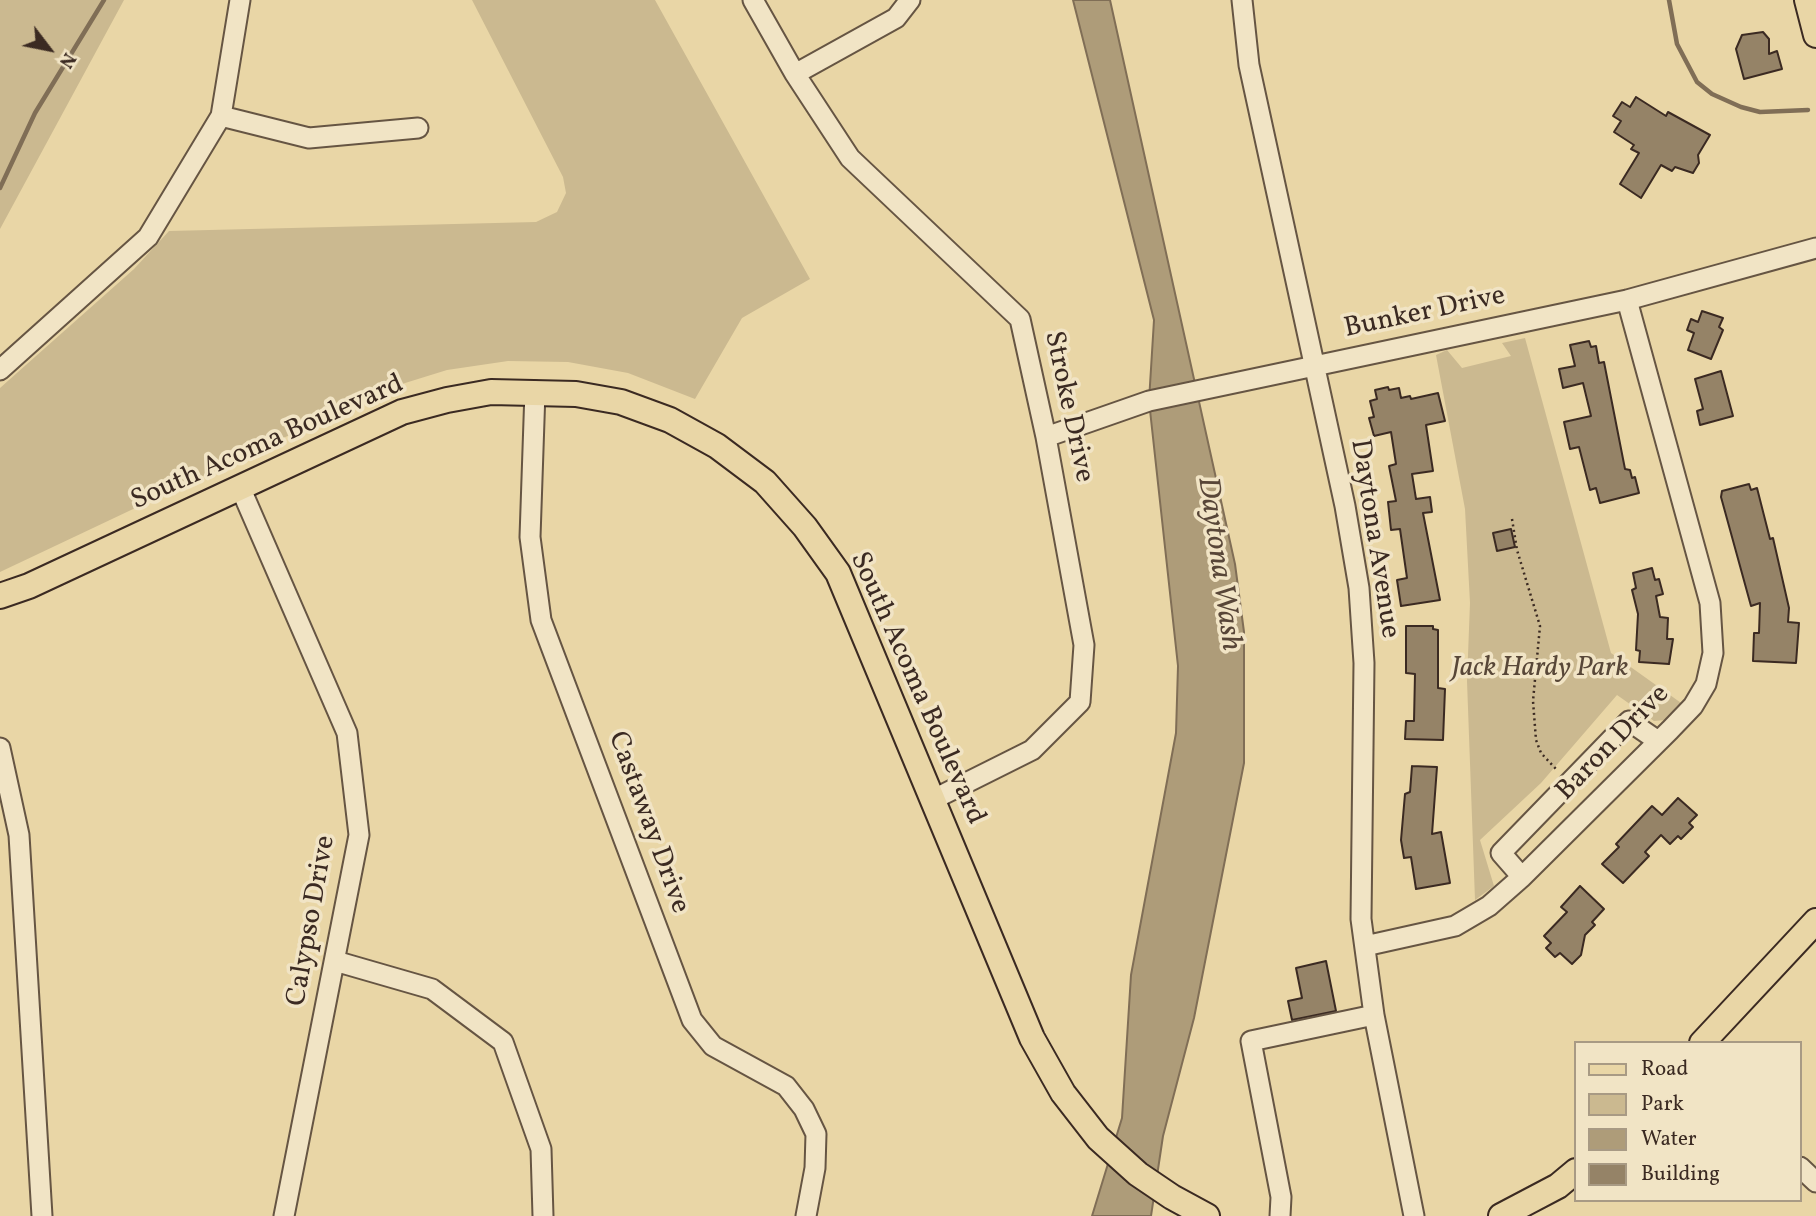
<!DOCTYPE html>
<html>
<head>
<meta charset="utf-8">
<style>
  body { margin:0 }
  #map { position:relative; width:1816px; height:1216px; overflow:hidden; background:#e9d6a6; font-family:Vollkorn,serif }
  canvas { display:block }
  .legend { position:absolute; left:1574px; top:1041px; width:228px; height:161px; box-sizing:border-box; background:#f1e4c5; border:2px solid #a89a84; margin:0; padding:9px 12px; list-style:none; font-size:21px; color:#3b2a22 }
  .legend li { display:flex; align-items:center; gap:14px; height:35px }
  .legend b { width:35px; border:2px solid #a89a84 }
  .north { position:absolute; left:14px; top:14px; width:70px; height:70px; -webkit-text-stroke:5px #f1e4c5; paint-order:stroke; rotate:122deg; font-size:19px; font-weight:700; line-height:28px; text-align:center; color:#3b2a22 }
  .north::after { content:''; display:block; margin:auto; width:24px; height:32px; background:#3b2a22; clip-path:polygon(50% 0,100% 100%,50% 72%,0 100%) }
</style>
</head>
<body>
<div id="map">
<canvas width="1816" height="1216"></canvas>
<ul class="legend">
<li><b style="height:9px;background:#e9d6a6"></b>Road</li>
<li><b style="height:19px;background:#cbb990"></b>Park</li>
<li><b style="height:19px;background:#ae9c79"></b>Water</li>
<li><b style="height:19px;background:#958367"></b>Building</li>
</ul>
<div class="north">N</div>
</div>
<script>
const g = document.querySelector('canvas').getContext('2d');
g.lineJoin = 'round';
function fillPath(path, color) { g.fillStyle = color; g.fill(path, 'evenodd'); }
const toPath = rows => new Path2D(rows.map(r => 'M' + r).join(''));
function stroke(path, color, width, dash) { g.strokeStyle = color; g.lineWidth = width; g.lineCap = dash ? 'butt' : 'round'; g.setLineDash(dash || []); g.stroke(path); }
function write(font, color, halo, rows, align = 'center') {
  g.font = font + ' Vollkorn,serif'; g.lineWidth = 7; g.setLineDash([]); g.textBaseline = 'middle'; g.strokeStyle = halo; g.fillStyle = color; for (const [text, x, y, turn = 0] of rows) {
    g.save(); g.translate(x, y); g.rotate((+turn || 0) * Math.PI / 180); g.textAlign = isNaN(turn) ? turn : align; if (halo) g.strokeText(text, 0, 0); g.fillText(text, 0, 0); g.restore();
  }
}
fillPath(toPath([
  [0,0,124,0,0,229],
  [472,0,655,0,810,279,742,318,695,399,628,373,568,362,508,361,447,370,389,388,0,572,0,388,134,269,169,231,536,222,557,212,566,193,563,177],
  [1525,338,1611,653,1684,705,1666,720,1654,721,1617,695,1541,783,1480,840,1494,886,1475,900,1467,681,1470,603,1465,509,1436,355,1447,350,1462,368,1511,356,1502,343]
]), '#cbb990');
const water = toPath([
  [1073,0,1110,0,1235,564,1244,632,1244,763,1194,1018,1163,1136,1151,1216,1092,1216,1122,1118,1131,975,1176,733,1178,666,1149,401,1154,320,1073,0]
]);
fillPath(water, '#ae9c79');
stroke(water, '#806e56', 2);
stroke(toPath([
  [1669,0,1677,44,1697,82,1712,94,1741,107,1760,112,1808,110],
  [0,188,35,113,104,0]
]), '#806e56', 4.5);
const building = toPath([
  [1763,32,1769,39,1769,54,1777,51,1782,69,1744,79,1736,49,1742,35,1763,32],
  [1636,97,1666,116,1668,112,1710,135,1698,155,1699,163,1693,173,1675,167,1672,171,1661,165,1641,198,1620,184,1639,153,1631,149,1634,145,1614,132,1621,121,1613,116,1622,102,1630,107,1636,97],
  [1702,311,1723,318,1719,327,1723,330,1711,359,1688,350,1694,333,1687,330,1691,319,1698,322,1702,311],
  [1589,341,1591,347,1596,346,1599,363,1604,362,1625,469,1630,470,1632,478,1635,477,1639,493,1600,503,1596,488,1590,490,1579,447,1570,449,1564,422,1591,416,1583,383,1563,388,1559,369,1575,366,1570,345,1589,341],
  [1721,371,1733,416,1700,425,1697,411,1703,409,1695,379,1721,371],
  [1388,387,1389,390,1399,388,1401,398,1410,396,1411,399,1438,393,1445,421,1426,425,1433,471,1412,474,1416,499,1430,497,1432,512,1423,513,1440,600,1401,606,1397,580,1407,578,1400,529,1391,530,1388,502,1396,501,1389,466,1396,464,1391,432,1374,436,1369,418,1374,417,1370,401,1377,399,1375,390,1388,387],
  [1749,484,1751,490,1757,488,1770,539,1773,538,1789,608,1788,622,1799,623,1796,663,1753,661,1754,633,1759,633,1760,603,1751,606,1721,497,1722,491,1749,484],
  [1511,529,1515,547,1497,551,1493,533,1511,529],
  [1652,568,1655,580,1659,579,1663,594,1656,596,1660,617,1668,618,1667,639,1673,639,1669,664,1639,662,1640,651,1636,650,1638,614,1632,590,1636,588,1633,573,1652,568],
  [1406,626,1433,626,1433,629,1438,630,1438,688,1445,689,1443,740,1405,739,1406,721,1414,721,1415,674,1406,673,1406,626],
  [1412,766,1437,767,1432,834,1441,832,1450,883,1416,889,1411,857,1404,858,1401,840,1405,794,1410,792,1412,766],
  [1678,798,1697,815,1689,823,1693,827,1681,839,1678,836,1670,844,1661,835,1645,852,1649,856,1623,883,1602,864,1619,847,1616,844,1652,806,1662,815,1678,798],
  [1580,886,1604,909,1592,922,1595,925,1585,935,1581,955,1572,964,1560,953,1555,957,1546,948,1551,943,1544,936,1567,912,1561,907,1580,886],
  [1326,961,1336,1011,1292,1020,1288,1001,1302,998,1296,968,1326,961]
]);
fillPath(building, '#958367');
stroke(building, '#3b2a22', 2);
const minor = toPath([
  [753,0,795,74,850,158,1020,319,1046,437,1084,645,1080,702,1032,750,932,800],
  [1242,0,1249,65,1345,506,1359,588,1364,663,1361,919,1374,1015,1414,1216],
  [795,74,896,18,910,0],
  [221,116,309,138,418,128],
  [0,370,148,237,221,116,240,0],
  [535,391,530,537,541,620,692,1020,713,1046,786,1086,804,1109,816,1134,815,1168,806,1216],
  [1046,437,1149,401,1627,300,1816,248],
  [240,487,347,733,359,835,284,1216],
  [0,748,19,835,42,1216],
  [1522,877,1501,853,1629,721,1658,741],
  [1365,946,1455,926,1489,906,1522,877,1670,730,1693,706,1706,684,1713,653,1710,603,1627,300],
  [335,961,432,989,503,1042,541,1149,543,1216],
  [1800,1167,1816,1182],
  [1280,1216,1281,1197,1251,1041,1374,1015]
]);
const major = toPath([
  [1807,0,1816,35],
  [0,596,29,586,402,412,447,400,491,392,576,394,621,402,670,420,717,446,765,482,805,527,838,573,1032,1038,1063,1093,1098,1138,1138,1174,1172,1197,1207,1216],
  [1702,1043,1816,921],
  [1501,1216,1558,1186,1576,1171]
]);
stroke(minor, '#665543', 23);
stroke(major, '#3b2a22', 28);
stroke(toPath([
  [1512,519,1517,550,1540,626,1533,701,1536,740,1541,753,1557,770]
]), '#3b2a22', 2.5, [2, 3.5]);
stroke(minor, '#f1e4c5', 19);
stroke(major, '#e9d6a6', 24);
write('28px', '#3b2a22', '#f1e4c5', [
  ["Bunker Drive",1425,314,-12],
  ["Stroke Drive",1067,407,78],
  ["South Acoma Boulevard",268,444,-24],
  ["Daytona Avenue",1373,539,81],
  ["South Acoma Boulevard",916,689,66],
  ["Baron Drive",1614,744,-46],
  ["Castaway Drive",647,823,70],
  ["Calypso Drive",313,921,-80]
]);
write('italic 28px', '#584738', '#f1e4c5', [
  ["Jack Hardy Park",1540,670]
]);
write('italic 30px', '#584638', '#f1e4c5', [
  ["Daytona Wash",1217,564,82]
]);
</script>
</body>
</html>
